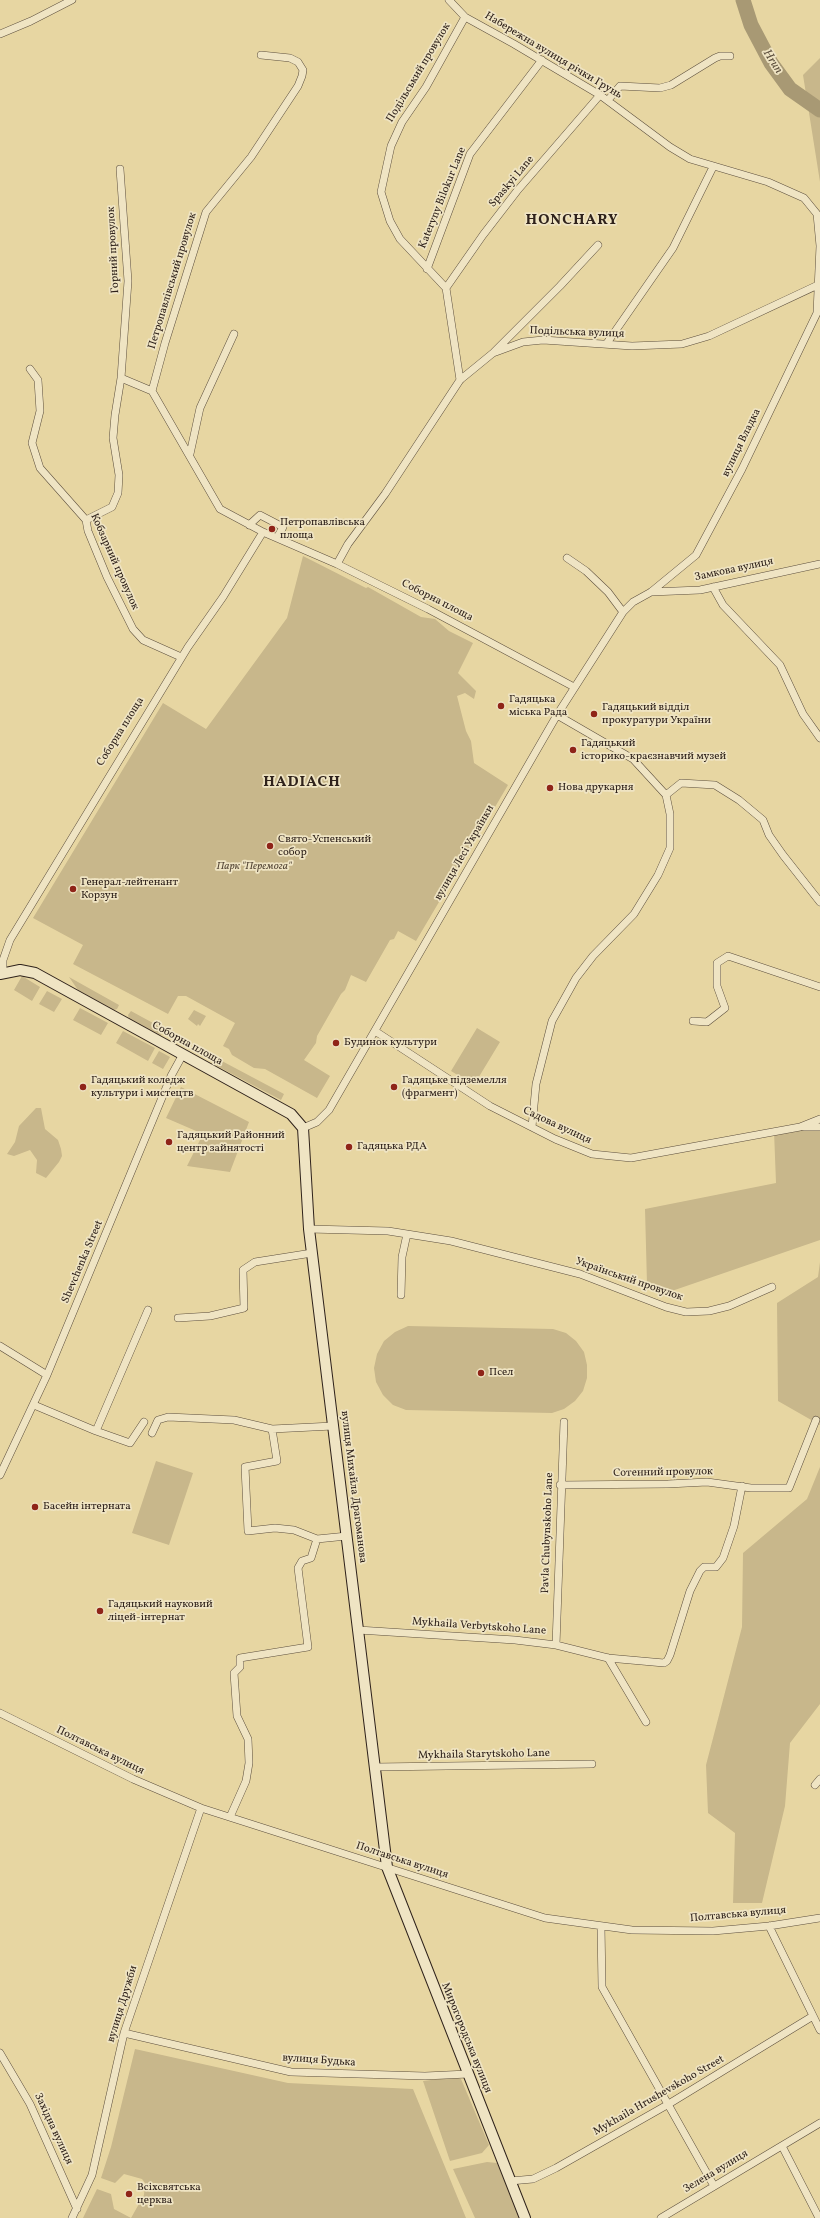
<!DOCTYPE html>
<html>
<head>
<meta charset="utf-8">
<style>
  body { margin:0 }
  canvas { display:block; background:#e7d6a2 }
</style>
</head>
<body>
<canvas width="820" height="2218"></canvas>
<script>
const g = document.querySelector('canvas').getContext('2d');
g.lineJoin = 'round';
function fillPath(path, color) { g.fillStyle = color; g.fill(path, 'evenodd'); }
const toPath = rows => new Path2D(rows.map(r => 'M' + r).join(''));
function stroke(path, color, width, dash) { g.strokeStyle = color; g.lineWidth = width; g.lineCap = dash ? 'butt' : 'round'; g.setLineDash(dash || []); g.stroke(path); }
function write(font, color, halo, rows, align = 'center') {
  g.font = font + ' Vollkorn,serif'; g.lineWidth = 3.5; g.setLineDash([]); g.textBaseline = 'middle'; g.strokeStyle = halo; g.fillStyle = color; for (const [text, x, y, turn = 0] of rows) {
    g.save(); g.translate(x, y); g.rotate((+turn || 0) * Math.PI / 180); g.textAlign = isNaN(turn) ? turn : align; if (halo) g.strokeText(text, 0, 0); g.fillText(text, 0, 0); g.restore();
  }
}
fillPath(toPath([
  [820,58,820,182,803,75],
  [303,556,366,588,368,587,421,617,435,619,449,631,473,643,458,673,476,691,474,699,465,693,457,696,466,731,471,741,474,763,508,785,416,941,398,931,394,939,390,940,366,982,351,975,345,990,341,994,317,1036,316,1043,304,1060,330,1076,317,1098,265,1069,254,1068,232,1055,229,1049,223,1046,235,1023,186,996,178,996,168,1014,73,964,83,945,33,918,163,703,206,729,287,618],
  [22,976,40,987,32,1001,14,990],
  [69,977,119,1005,117,1009,114,1010,78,990],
  [47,991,62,999,54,1012,39,1004],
  [80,1008,108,1023,101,1035,73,1020],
  [194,1010,206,1016,200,1026,198,1024,197,1026,188,1019],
  [131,1011,164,1029,160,1037,129,1019,128,1015],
  [477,1028,500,1042,474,1085,451,1071],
  [123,1031,155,1048,148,1061,116,1043],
  [159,1051,170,1057,163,1069,152,1063],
  [220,1060,284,1094,281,1100,217,1066],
  [181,1087,249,1122,230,1172,187,1166,203,1134,166,1118],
  [36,1108,41,1108,45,1129,58,1140,61,1149,62,1156,59,1162,46,1178,36,1173,37,1160,30,1150,14,1156,7,1154,15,1142,19,1126],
  [820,1118,820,1240,666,1293,647,1284,645,1209,776,1183,774,1131],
  [820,1262,820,1425,778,1401,777,1303,818,1277],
  [408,1326,553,1329,566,1333,576,1341,584,1352,587,1365,587,1378,583,1391,575,1401,564,1409,552,1413,406,1410,393,1405,383,1395,376,1382,374,1368,377,1354,384,1341,395,1332],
  [156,1461,193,1473,169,1545,132,1533],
  [820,1467,820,1704,790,1743,785,1806,762,1903,733,1903,735,1833,708,1813,706,1765,742,1627,743,1553,807,1499],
  [135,2049,288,2083,413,2089,466,2218,83,2218,97,2189,111,2194,114,2209,131,2218,144,2195,145,2183,142,2179,124,2174,115,2183,101,2178,111,2147],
  [456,2077,461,2079,489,2145,482,2153,450,2161,423,2081],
  [487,2162,497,2163,520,2218,475,2218,453,2169]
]), '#c8b78b');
stroke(toPath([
  [743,0,751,25,771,63,790,89,820,110]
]), '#a89974', 15);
const street = toPath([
  [0,34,31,21,72,0],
  [261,55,290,58,298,62,303,70,302,76,298,86,251,157,206,212,165,343,152,391,220,509,263,532],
  [608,100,620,86,660,88,671,85,715,58,720,56,730,56],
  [120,169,128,281,121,378,152,391],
  [427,269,470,154,542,60],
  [446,288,483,235,517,191,600,95],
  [607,343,673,248,713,167],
  [494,352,560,286,598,245],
  [30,369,38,380,40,411,32,443,40,468,86,520,88,531,107,577,133,629,143,640,181,657],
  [460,380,446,288,400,239,390,221,381,192,391,146,402,122,426,87,465,17],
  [190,454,200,408,234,334],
  [86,520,112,507,118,493,119,475,113,438,115,415,121,378],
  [249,525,260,515,283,527,277,538],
  [567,558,586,571,608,592,623,612],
  [337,564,348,544,385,494,460,380,493,353,523,342,543,340,632,346,682,344,709,336,820,284],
  [713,587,723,605,780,665,803,714,820,738],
  [651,592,700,590,820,564],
  [557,715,633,759,666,795],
  [666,795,681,783,715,785,739,800,763,820,769,835,783,855,820,902],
  [3,972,3,960,10,940,188,647,223,597,263,532,337,564,428,609,574,687],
  [693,1021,707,1022,725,1008,717,986,717,963,728,956,820,987],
  [375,1031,490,1106,555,1139,592,1154,631,1158,800,1127,820,1119],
  [532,1127,536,1084,552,1021,576,978,593,956,634,914,658,875,670,848,670,814,666,795],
  [804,1127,820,1127],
  [303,1128,317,1122,329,1110,557,715,623,612,633,602,651,592,696,555,742,469,817,313,820,246,817,214,804,198,768,182,690,159,670,147,600,95,514,44,465,17,449,0],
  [309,1229,388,1231,451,1241,580,1274,666,1307,686,1312,709,1311,729,1306,772,1287],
  [401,1295,402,1257,407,1234],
  [178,1318,210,1316,244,1308,243,1270,255,1262,312,1253],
  [0,1346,47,1375],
  [34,1405,96,1431,148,1310],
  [96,1431,130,1443,144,1422],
  [152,1433,158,1420,168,1417,234,1420,272,1429],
  [0,1475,47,1375,171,1076,182,1056],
  [560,1485,668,1484,707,1482,751,1488,789,1488,816,1420],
  [317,1539,294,1530,275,1528,248,1531,245,1467,277,1461,272,1429,333,1426],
  [358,1630,515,1640,556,1645,608,1658,664,1663,667,1661,670,1655,690,1591,700,1571,704,1567,716,1567,723,1558,734,1526,742,1486],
  [556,1645,564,1422],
  [608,1658,646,1722],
  [0,1713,133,1779,201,1808,545,1918,632,1930,713,1931,769,1926,820,1918],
  [375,1767,592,1764],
  [815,1785,820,1779],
  [230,1817,246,1781,249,1763,248,1739,237,1716,234,1673,240,1667,240,1658,308,1647,298,1568,302,1561,311,1558,317,1539,347,1536],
  [601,1926,602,1987,714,2186],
  [769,1926,820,2030],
  [124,2033,291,2072,425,2076,468,2074],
  [0,2053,30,2104,77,2209],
  [782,2146,819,2218],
  [510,2181,533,2179,556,2168,667,2105,813,2016],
  [72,2218,92,2175,124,2033,201,1808],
  [661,2218,820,2123]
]);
const secondary = toPath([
  [0,974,20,970,35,973,291,1114,303,1128,309,1229,387,1867,525,2218]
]);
stroke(street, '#5d4f3d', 8);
stroke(secondary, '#2f221b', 12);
stroke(street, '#efe4c3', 7);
stroke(secondary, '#efe4c3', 10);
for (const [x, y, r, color] of [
  [272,529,4,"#8f2418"],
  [501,706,4,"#8f2418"],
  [594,714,4,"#8f2418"],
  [573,750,4,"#8f2418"],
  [550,788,4,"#8f2418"],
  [270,846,4,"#8f2418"],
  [73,889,4,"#8f2418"],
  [336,1043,4,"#8f2418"],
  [83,1087,4,"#8f2418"],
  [394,1087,4,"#8f2418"],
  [169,1142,4,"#8f2418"],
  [349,1147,4,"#8f2418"],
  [481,1373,4,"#8f2418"],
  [35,1507,4,"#8f2418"],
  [100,1611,4,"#8f2418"],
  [129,2194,4,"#8f2418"]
]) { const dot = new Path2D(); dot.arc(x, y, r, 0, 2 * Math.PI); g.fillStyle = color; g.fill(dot); stroke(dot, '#efe4c3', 1.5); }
write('11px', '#2f221b', '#efe4c3', [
  ["Набережна вулиця річки Грунь",553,56,31],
  ["Подільський провулок",419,73,-59],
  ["Spaskyi Lane",512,182,-50],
  ["Kateryny Bilokur Lane",443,198,-68],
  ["Горний провулок",114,250,-93],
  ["Петропавлівський провулок",173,281,-73],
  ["Подільська вулиця",577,333,2],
  ["вулиця Владка",742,443,-64],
  ["Кобзарний провулок",114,562,66],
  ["Замкова вулиця",734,570,-12],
  ["Соборна площа",437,601,27],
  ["Соборна площа",121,732,-58],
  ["вулиця Лесі Українки",465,853,-60],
  ["Соборна площа",187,1044,29],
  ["Садова вулиця",557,1126,25],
  ["Shevchenka Street",83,1262,-67],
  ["Український провулок",629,1280,19],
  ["Сотенний провулок",663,1473,-1],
  ["вулиця Михайла Драгоманова",353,1487,83],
  ["Pavla Chubynskoho Lane",548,1533,-88],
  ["Mykhaila Verbytskoho Lane",479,1627,4],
  ["Полтавська вулиця",100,1751,26],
  ["Mykhaila Starytskoho Lane",484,1755,-1],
  ["Полтавська вулиця",402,1861,18],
  ["Полтавська вулиця",738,1915,-5],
  ["вулиця Дружби",123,2004,-73],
  ["Мирогородська вулиця",466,2038,68],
  ["вулиця Будька",319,2061,4],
  ["Mykhaila Hrushevskoho Street",659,2096,-30],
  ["Західна вулиця",53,2129,65],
  ["Зелена вулиця",716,2172,-31]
]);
write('11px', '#2f221b', '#efe4c3', [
  ["Петропавлівська",280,523],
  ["площа",280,536],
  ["Гадяцька",509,700],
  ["міська Рада",509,713],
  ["Гадяцький відділ",602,708],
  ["прокуратури України",602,721],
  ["Гадяцький",581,744],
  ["історико-краєзнавчий музей",581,757],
  ["Нова друкарня",558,788],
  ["Свято-Успенський",278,840],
  ["собор",278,853],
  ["Генерал-лейтенант",81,883],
  ["Корзун",81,896],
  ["Будинок культури",344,1043],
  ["Гадяцький коледж",91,1081],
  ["культури і мистецтв",91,1094],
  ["Гадяцьке підземелля",402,1081],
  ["(фрагмент)",402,1094],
  ["Гадяцький Районний",177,1136],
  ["центр зайнятості",177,1149],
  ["Гадяцька РДА",357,1147],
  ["Псел",489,1373],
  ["Басейн інтерната",43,1507],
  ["Гадяцький науковий",108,1605],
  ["ліцей-інтернат",108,1618],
  ["Всіхсвятська",137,2188],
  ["церква",137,2201]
], 'left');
write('italic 11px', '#554737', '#efe4c3', [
  ["Парк \"Перемога\"",254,867]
]);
write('italic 12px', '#594c3a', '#efe4c3', [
  ["Hrun",772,62,58]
]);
g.letterSpacing = '1px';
write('bold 15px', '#2f221b', '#efe4c3', [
  ["HONCHARY",572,221],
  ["HADIACH",302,783]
]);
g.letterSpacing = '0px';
</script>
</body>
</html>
